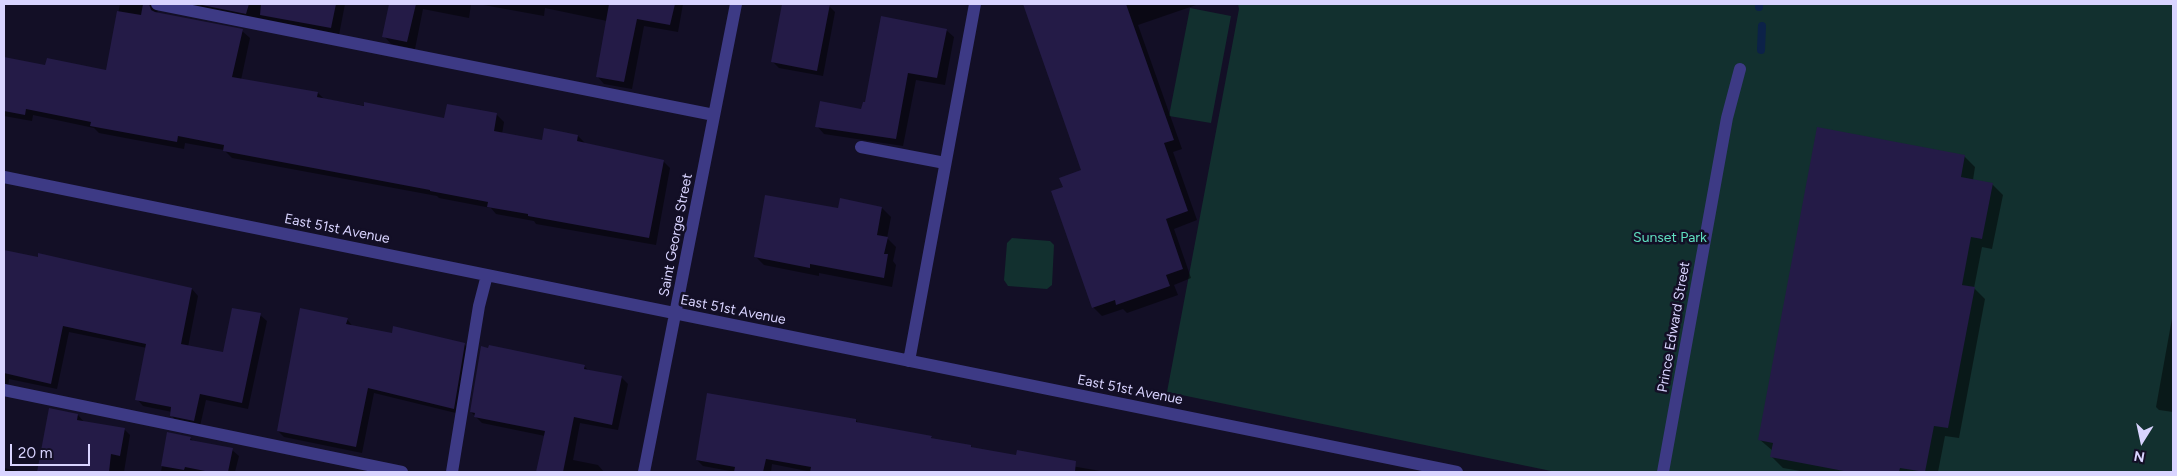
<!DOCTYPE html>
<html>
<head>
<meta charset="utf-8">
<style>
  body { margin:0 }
  #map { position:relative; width:2177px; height:476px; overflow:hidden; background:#130f26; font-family:Figtree,sans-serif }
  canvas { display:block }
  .frame { position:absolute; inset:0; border:5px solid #d9d4ff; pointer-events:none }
  .north { position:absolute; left:2117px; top:416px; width:50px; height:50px; -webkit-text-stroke:4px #130f26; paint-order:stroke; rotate:190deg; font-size:14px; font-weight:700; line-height:20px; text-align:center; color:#d9d4ff }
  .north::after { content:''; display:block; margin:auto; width:18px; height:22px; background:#d9d4ff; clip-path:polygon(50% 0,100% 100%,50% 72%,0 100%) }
  .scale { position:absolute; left:10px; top:444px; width:80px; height:22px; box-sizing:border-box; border:2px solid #d9d4ff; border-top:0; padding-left:6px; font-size:15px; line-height:18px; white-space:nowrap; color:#d9d4ff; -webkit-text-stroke:4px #130f26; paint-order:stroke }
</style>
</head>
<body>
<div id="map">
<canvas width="2177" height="476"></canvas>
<div class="frame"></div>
<div class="north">N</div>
<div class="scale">20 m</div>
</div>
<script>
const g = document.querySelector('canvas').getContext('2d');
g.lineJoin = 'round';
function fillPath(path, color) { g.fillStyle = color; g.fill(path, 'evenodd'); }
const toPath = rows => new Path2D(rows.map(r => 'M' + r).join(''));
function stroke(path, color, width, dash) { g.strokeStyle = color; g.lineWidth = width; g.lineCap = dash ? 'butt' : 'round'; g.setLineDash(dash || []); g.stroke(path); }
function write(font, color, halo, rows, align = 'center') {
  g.font = font + ' Figtree,sans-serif'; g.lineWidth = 5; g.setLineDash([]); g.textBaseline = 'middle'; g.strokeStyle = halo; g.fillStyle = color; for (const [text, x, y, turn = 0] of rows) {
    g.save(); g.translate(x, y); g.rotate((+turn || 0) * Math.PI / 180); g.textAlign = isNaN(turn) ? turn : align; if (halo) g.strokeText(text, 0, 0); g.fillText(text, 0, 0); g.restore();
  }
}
fillPath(toPath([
  [1238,4,2173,4,2173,472,1556,472,1167,392,1239,9],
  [1190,8,1231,16,1211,123,1169,116],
  [1012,238,1050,241,1054,245,1052,285,1047,289,1008,286,1004,280,1007,243]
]), '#12302f');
fillPath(toPath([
  [120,4,164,4,159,5,157,14,242,31,250,38,241,80,318,93,324,99,445,119,496,114,504,122,502,134,543,141,578,136,585,143,663,161,670,168,656,245,536,224,534,221,496,214,491,208,439,198,437,196,232,158,224,150,185,143,184,149,99,133,94,128,33,115,32,121,4,116,4,58,46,66,107,72],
  [171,4,345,4,339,35],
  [391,4,471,4,469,18,423,9,415,49,391,44,384,36],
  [478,4,683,4,678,32,644,26,632,89,604,84,597,76,607,21,545,8,544,16],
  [784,4,818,4,829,6,835,12,823,76,779,68,773,62],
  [1024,4,1199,4,1138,25,1182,149,1173,152,1197,220,1174,229,1191,278,1174,285,1178,295,1127,313,1123,309,1102,316,1093,307,1064,188,1083,171],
  [946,30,954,37,945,85,916,80,903,146,824,134,817,126,862,110,866,104],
  [1964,156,1975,167,1973,180,1992,184,2003,195,1992,249,1982,247,1974,288,1985,299,1959,438,1945,436,1938,472,1806,472,1783,468,1772,457,1773,451,1759,439],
  [882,208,891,217,887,238,896,247,893,261,896,265,892,287,819,273,819,276,764,265,755,256,839,210],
  [4,251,192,289,198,296,188,347,224,354,260,315,267,321,248,409,206,400,200,426,177,422,171,415,172,412,143,406,137,399,147,348,69,332,57,389,9,379,8,389,4,393],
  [2173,313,2173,412,2159,410,2156,407],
  [347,319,353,327,393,335,464,344,470,350,460,414,374,393,362,453,284,437,278,431],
  [584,366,589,371,621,377,628,384,618,430,580,423,573,460,598,465,604,472,537,472,545,436,482,423,471,412],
  [78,415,84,422,124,429,130,435,124,472,80,472,84,452,51,445],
  [856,420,859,424,931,437,934,440,971,446,973,449,1106,472,812,472,772,464,771,472,735,472,703,466,697,460],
  [168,433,190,438,194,442,232,450,239,456,235,472,161,472],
  [4,468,23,472,4,472]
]), '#0007');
stroke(toPath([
  [1759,7,1759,4],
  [1761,50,1762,26]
]), '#0c2248', 8);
fillPath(toPath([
  [143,4,149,4,151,10,155,12,243,29,232,77,318,92,317,97,364,106,364,102,444,118,447,104,497,113,494,131,542,140,544,128,578,135,577,141,664,160,649,238,528,216,528,214,487,207,488,202,430,191,430,190,223,151,224,145,178,136,177,142,90,126,91,122,26,109,25,115,4,111,4,57,45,65,47,58,106,70,117,11,141,15],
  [197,4,249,4,246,14],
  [261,4,336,4,331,28,260,15],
  [389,4,416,4,407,42,382,37],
  [609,4,675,4,670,25,637,19,624,82,596,77],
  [782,4,830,4,817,71,771,62],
  [1023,4,1126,4,1174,140,1164,143,1188,211,1166,219,1183,269,1166,275,1170,286,1116,305,1115,300,1092,308,1051,191,1063,187,1059,178,1081,170],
  [881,16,947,29,937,78,908,73,896,139,815,127,820,101,861,109,863,102,865,102],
  [1817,127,1965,155,1961,177,1993,183,1982,239,1971,237,1962,285,1975,287,1948,428,1934,426,1925,472,1900,468,1899,472,1849,472,1770,457,1773,443,1758,440],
  [765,195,838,208,840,198,882,207,877,235,888,237,884,254,888,254,884,278,810,264,810,268,754,257],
  [4,250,38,257,38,253,192,288,181,344,223,352,232,308,261,313,242,403,200,394,194,421,170,416,171,407,135,400,146,344,63,326,51,384,4,373],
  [300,308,348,318,346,324,392,333,393,326,465,343,454,409,368,388,356,447,277,431],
  [489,345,585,365,584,369,622,376,612,425,574,417,563,472,536,472,545,431,474,417,475,413,470,412,481,346,488,348],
  [707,393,856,419,856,422,932,436,931,438,971,445,971,447,1016,455,1017,450,1076,461,1075,472,810,472,811,467,766,459,763,472,734,472,735,467,696,460],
  [49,408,78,414,77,420,125,428,120,456,111,454,109,472,37,472],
  [167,432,191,437,190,440,233,448,228,472,210,472,185,467,184,470,161,466]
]), '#241b47');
stroke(toPath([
  [157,4,714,115],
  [861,147,945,163],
  [4,177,1457,472],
  [909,361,975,4],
  [4,390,402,472],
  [452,472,479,306,487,275],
  [644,472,736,4],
  [1663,472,1727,118,1740,69]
]), '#3d3a85', 12);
write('14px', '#d9d4ff', '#130f26', [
  ["East 51st Avenue",337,229,11],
  ["Saint George Street",676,235,-79],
  ["East 51st Avenue",733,310,11],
  ["Prince Edward Street",1674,327,-80],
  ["East 51st Avenue",1130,390,11]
]);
write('14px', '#5fe0c0', '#130f26', [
  ["Sunset Park",1670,238]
]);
</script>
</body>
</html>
